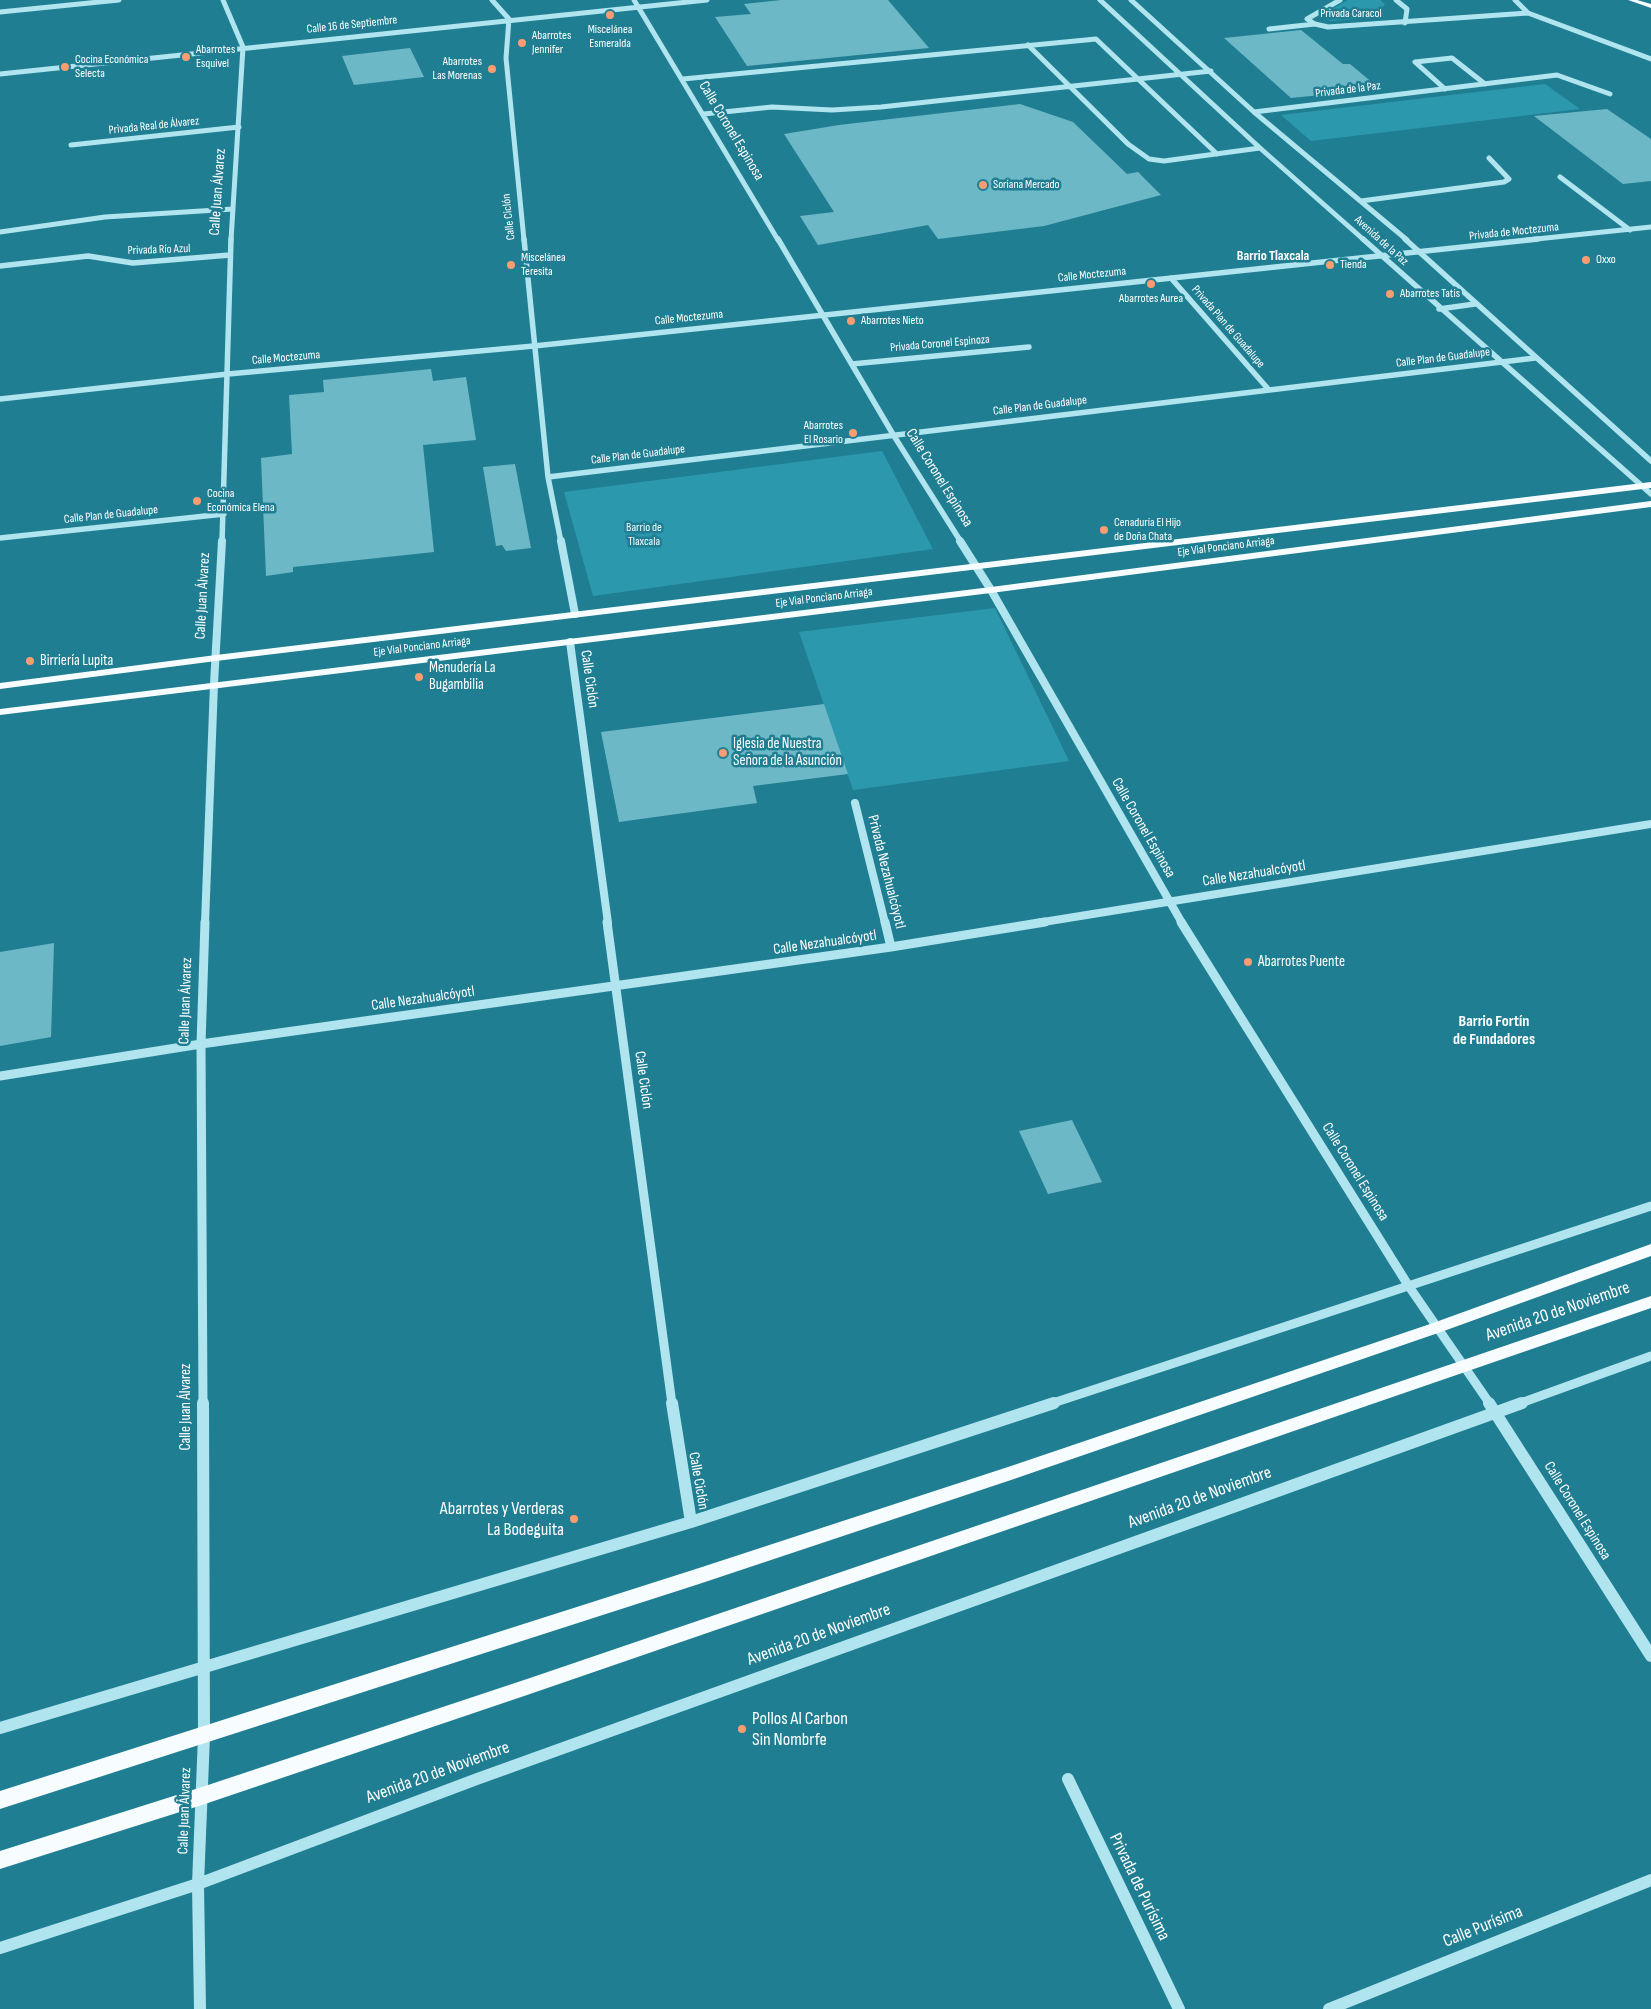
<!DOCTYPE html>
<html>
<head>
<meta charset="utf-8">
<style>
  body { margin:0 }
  canvas { display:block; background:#1f7e92 }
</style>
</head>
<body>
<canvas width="1651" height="2009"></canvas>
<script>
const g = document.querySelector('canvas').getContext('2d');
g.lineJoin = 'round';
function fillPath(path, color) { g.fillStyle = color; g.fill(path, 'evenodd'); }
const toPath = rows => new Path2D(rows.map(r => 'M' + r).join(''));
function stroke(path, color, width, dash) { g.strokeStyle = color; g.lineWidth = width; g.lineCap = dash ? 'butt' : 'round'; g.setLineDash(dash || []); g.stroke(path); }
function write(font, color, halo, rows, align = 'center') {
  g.font = font + ' "Sofia Sans Condensed",sans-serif'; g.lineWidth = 5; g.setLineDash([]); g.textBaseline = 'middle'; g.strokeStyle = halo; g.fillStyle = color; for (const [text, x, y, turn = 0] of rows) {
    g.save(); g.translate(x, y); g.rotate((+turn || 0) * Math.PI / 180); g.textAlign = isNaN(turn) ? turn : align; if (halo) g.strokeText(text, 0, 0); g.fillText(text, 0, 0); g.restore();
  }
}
fillPath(toPath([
  [1348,0,1380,0,1385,4,1381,9,1384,17,1331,21,1318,17],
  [1545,84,1580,109,1311,141,1281,115],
  [882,451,933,549,593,596,564,492],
  [995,608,1069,761,853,790,799,632]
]), '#2c98ad');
fillPath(toPath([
  [781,0,888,0,929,48,747,66,715,17,751,14,744,4],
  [1301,30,1343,64,1350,64,1380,89,1291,98,1224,38],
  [410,48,424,77,354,85,342,56],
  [1020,104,1073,122,1127,174,1138,172,1161,195,1044,226,938,239,928,225,818,245,800,216,834,212,784,134,839,125],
  [1607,109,1651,139,1651,181,1623,184,1534,116],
  [431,369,433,381,466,377,476,440,423,445,434,552,293,567,293,572,266,576,261,458,292,454,289,395,324,392,323,380],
  [515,464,531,548,506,551,502,545,496,546,483,467],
  [824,704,848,774,753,786,757,803,619,822,601,732],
  [54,943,51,1037,0,1046,0,952],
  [1072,1120,1102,1182,1048,1194,1019,1131]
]), '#6db8c7');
stroke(toPath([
  [223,0,243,47,231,240],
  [492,0,509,19,506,58,524,240],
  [634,0,778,240],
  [1100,0,1260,148,1364,240],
  [1131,0,1254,112,1407,240],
  [1340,0,1307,19,1315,24,1328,27,1528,13],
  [1396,0,1407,9,1405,23],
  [1515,0,1528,13,1651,59],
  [0,12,119,0],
  [1269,29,1315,24],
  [1028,45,1128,144,1149,159,1164,161,1260,148],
  [0,74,707,0],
  [683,79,1096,39,1217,154],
  [1445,89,1415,62,1452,58,1485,84],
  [1254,112,1557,75,1610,94],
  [704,114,772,107,832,110,881,107,1211,71],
  [71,145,239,127],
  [1560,177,1630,230],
  [1361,201,1504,182,1509,179,1489,158],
  [0,232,105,217,233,209],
  [1527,240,1651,227]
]), '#b0e4ee', 5);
stroke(toPath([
  [524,239,548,477,561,542],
  [778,239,894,436,961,542],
  [1363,239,1651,494],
  [1405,239,1651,461],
  [0,266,88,256,133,263,230,255],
  [1171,278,1269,390],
  [1439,309,1475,304],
  [852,364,1029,347],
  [0,399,228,374,534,346,1538,239],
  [548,477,1535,358],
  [0,538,224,514],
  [222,542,231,239]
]), '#b0e4ee', 5.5);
stroke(toPath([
  [561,541,575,614],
  [960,541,991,590,1182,923],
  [570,642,608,923],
  [855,803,885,923],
  [205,923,214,684,222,541],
  [1037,923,1651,824]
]), '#b0e4ee', 8);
stroke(toPath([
  [607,922,672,1404],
  [885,922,891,947],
  [1181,922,1408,1285,1490,1404],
  [0,1076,201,1044,891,947,1045,922],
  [203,1404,201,1044,205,922],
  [1050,1404,1651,1206],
  [1518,1404,1651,1356]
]), '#b0e4ee', 9);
stroke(toPath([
  [672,1403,691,1522],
  [1489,1403,1651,1656],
  [0,1728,691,1522,1054,1403],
  [1068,1779,1179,2009],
  [0,1948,198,1884,477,1779,1522,1403],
  [200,2009,198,1884,204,1736,203,1403],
  [1329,2009,1651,1880]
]), '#b0e4ee', 12);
fillPath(toPath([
  [1628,0,1637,0,1651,4,1651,8,1628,0],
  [1651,482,1651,488,216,661,0,689,0,683,216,655,1651,482],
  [1651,501,1651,507,991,593,0,715,0,709,991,587,1651,501],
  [1651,1244,1651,1256,1441,1332,1011,1480,699,1584,0,1809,0,1791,699,1568,1011,1466,1433,1323,1651,1244],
  [1651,1296,1651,1308,530,1694,202,1805,0,1869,0,1851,202,1787,530,1678,1651,1296]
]), '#f7fdff');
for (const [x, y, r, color] of [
  [610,15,5,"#fc9d71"],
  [522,43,5,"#fc9d71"],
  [186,57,5,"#fc9d71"],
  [65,67,5,"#fc9d71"],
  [492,69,5,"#fc9d71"],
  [983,185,5,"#fc9d71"],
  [1586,260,5,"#fc9d71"],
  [511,265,5,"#fc9d71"],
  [1330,265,5,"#fc9d71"],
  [1151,284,5,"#fc9d71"],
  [1390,294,5,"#fc9d71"],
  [851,321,5,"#fc9d71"],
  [853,433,5,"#fc9d71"],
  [197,501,5,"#fc9d71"],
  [1104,530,5,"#fc9d71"],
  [30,661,5,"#fc9d71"],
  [419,677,5,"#fc9d71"],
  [723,753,5,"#fc9d71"],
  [1248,962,5,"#fc9d71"],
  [574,1519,5,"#fc9d71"],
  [742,1729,5,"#fc9d71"]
]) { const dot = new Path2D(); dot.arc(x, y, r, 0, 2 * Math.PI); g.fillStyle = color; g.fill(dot); stroke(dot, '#1f7e92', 2); }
write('12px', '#fff', '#1f7e92', [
  ["Privada Caracol",1351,14],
  ["Calle 16 de Septiembre",352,25,-6],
  ["Privada de la Paz",1348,90,-7],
  ["Privada Real de Álvarez",154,126,-6],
  ["Calle Ciclón",509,217,-96],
  ["Privada de Moctezuma",1514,232,-6],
  ["Avenida de la Paz",1381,241,42],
  ["Privada Río Azul",159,250,-2],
  ["Calle Moctezuma",1092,275,-6],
  ["Calle Moctezuma",689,318,-6],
  ["Privada Plan de Guadalupe",1228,327,49],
  ["Privada Coronel Espinoza",940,344,-5],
  ["Calle Moctezuma",286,358,-5],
  ["Calle Plan de Guadalupe",1443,358,-7],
  ["Calle Plan de Guadalupe",1040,406,-7],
  ["Calle Plan de Guadalupe",638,455,-7],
  ["Calle Plan de Guadalupe",111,515,-6],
  ["Eje Vial Ponciano Arriaga",1226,547,-7],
  ["Eje Vial Ponciano Arriaga",824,598,-7],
  ["Eje Vial Ponciano Arriaga",422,647,-7]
]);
write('12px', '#fff', '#1f7e92', [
  ["Miscelánea",610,30,"center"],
  ["Esmeralda",610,44,"center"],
  ["Abarrotes",532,36],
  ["Jennifer",532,50],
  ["Abarrotes",196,50],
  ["Esquivel",196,64],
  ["Cocina Económica",75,60],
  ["Selecta",75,74],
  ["Abarrotes",482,62,"right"],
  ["Las Morenas",482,76,"right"],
  ["Soriana Mercado",993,185],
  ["Miscelánea",521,258],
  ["Teresita",521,272],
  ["Oxxo",1596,260],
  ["Tienda",1340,265],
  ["Abarrotes Tatis",1400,294],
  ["Abarrotes Aurea",1151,299,"center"],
  ["Abarrotes Nieto",861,321],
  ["Abarrotes",843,426,"right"],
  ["El Rosario",843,440,"right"],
  ["Cocina",207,494],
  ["Económica Elena",207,508],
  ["Cenaduría El Hijo",1114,523],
  ["de Doña Chata",1114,537]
], 'left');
write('12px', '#f3fcfe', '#1f7e92', [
  ["Barrio de",644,528],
  ["Tlaxcala",644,542]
]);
write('bold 14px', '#fff', '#1f7e92', [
  ["Barrio Tlaxcala",1273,256]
]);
write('15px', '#fff', '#1f7e92', [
  ["Calle Coronel Espinosa",731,131,59],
  ["Calle Juan Álvarez",218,192,-86],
  ["Calle Coronel Espinosa",939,478,58],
  ["Calle Juan Álvarez",203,596,-87],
  ["Calle Ciclón",589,679,82],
  ["Calle Coronel Espinosa",1143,828,60],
  ["Privada Nezahualcóyotl",886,872,76],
  ["Calle Nezahualcóyotl",1254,874,-9],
  ["Calle Nezahualcóyotl",825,943,-8],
  ["Calle Nezahualcóyotl",423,999,-8],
  ["Calle Juan Álvarez",186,1001,-88],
  ["Calle Ciclón",643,1080,82],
  ["Calle Coronel Espinosa",1355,1172,58],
  ["Calle Juan Álvarez",186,1407,-90],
  ["Calle Ciclón",698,1481,80],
  ["Calle Coronel Espinosa",1577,1511,58],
  ["Calle Juan Álvarez",185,1811,-88]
]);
write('15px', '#fff', '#1f7e92', [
  ["Birriería Lupita",40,661],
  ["Menudería La",429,668],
  ["Bugambilia",429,685],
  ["Iglesia de Nuestra",733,744],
  ["Señora de la Asunción",733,761],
  ["Abarrotes Puente",1258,962]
], 'left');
write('bold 16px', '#fff', '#1f7e92', [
  ["Barrio Fortín",1494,1022],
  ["de Fundadores",1494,1040]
]);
write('18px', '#fff', '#1f7e92', [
  ["Avenida 20 de Noviembre",1558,1312,-19],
  ["Avenida 20 de Noviembre",1200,1498,-20],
  ["Avenida 20 de Noviembre",819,1635,-20],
  ["Avenida 20 de Noviembre",438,1773,-20],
  ["Privada de Purísima",1139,1887,64],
  ["Calle Purísima",1483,1927,-22]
]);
write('18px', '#fff', '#1f7e92', [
  ["Abarrotes y Verderas",564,1509],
  ["La Bodeguita",564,1530],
  ["Pollos Al Carbon",752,1719,"left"],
  ["Sin Nombrfe",752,1740,"left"]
], 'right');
</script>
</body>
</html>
